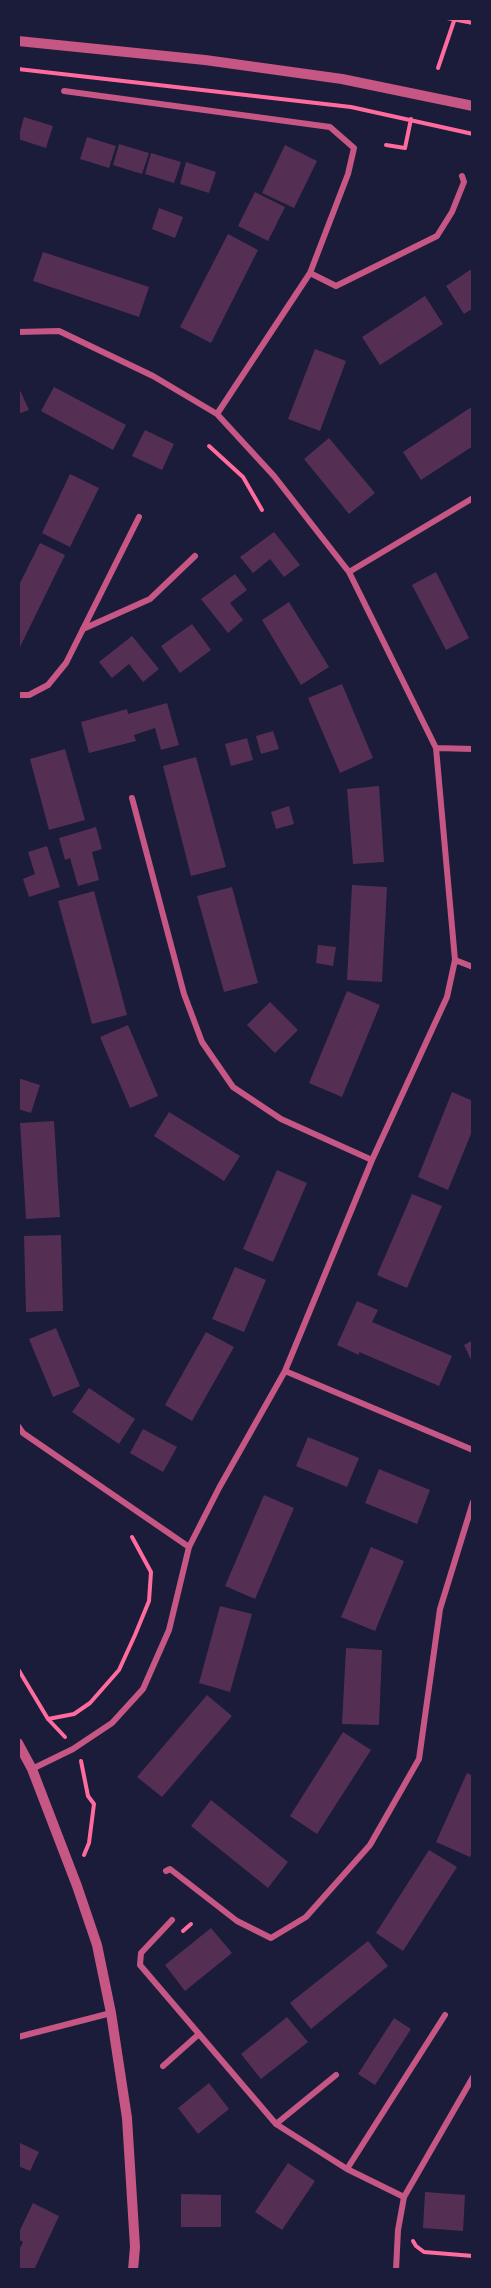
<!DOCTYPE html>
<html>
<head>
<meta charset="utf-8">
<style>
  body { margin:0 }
  #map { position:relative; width:491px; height:2288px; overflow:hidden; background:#1b1b3a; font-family:Helvetica,sans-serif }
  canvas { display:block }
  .frame { position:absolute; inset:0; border:20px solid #1b1b3a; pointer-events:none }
</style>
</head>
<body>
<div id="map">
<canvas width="491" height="2288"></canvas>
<div class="frame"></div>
</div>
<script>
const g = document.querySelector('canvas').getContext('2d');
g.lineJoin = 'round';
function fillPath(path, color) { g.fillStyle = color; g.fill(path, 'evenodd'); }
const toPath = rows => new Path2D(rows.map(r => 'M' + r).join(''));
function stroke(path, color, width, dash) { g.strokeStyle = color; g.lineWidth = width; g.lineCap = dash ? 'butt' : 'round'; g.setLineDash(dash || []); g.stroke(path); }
fillPath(toPath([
  [24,117,53,126,46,148,18,139],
  [87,137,116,146,109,168,80,159],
  [119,144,149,153,142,174,113,165],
  [285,145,317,161,294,208,262,193],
  [151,153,181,162,174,183,145,174],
  [186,162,216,172,209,193,180,184],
  [255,192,285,207,268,241,238,226],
  [159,208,183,217,175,238,152,229],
  [228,234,258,250,211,343,180,327],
  [43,252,149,287,139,317,33,281],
  [473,268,473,308,464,314,446,286],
  [425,296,443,324,380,365,362,337],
  [315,349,346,361,320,431,288,419],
  [18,386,29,410,18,414],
  [54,387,126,425,113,450,41,411],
  [473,406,473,446,421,480,403,452],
  [145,430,174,444,162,470,132,456],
  [329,438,375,493,349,514,304,459],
  [70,474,99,488,70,547,42,533],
  [274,532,300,565,284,577,270,559,253,573,240,557],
  [40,543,65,555,18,651,18,587],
  [436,572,469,638,446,650,412,585],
  [235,574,247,590,230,603,243,620,228,633,201,599],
  [289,602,329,667,301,685,262,620],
  [192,624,211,650,180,673,161,646],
  [132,636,159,669,143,682,129,664,112,678,99,662],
  [342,684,373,758,340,773,308,698],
  [167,703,179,745,161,750,155,728,134,735,136,741,89,753,81,722,127,709,128,714],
  [273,731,279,749,261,754,256,736],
  [247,738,253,760,231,766,225,744],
  [65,749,85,820,49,830,30,759],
  [196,757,226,867,191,876,163,766],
  [379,786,384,862,353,864,347,789],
  [289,806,294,824,276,829,271,812],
  [96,827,102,849,92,852,99,880,78,886,70,858,65,860,59,838],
  [47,846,60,887,29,897,23,879,35,874,28,852],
  [352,885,387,887,382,982,347,980],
  [232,887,258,983,224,992,197,896],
  [94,891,127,1015,92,1024,58,901],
  [318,945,336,947,333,966,316,963],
  [347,991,380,1005,342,1097,309,1083],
  [270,1002,298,1030,275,1053,247,1025],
  [128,1025,158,1096,130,1108,100,1037],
  [18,1078,40,1085,31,1113,18,1109],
  [452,1092,473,1101,473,1129,448,1190,418,1177],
  [169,1112,240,1156,224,1181,154,1136],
  [54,1121,60,1217,26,1219,20,1123],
  [277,1170,307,1183,273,1262,243,1249],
  [412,1194,442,1206,407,1288,377,1275],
  [61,1235,63,1311,26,1312,24,1236],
  [235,1267,266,1280,244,1332,212,1319],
  [357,1301,378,1310,372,1322,452,1356,439,1386,359,1352,359,1355,337,1345],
  [56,1328,80,1386,53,1397,29,1339],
  [206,1332,234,1347,192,1421,165,1405],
  [473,1340,473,1364,464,1345],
  [89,1388,135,1419,119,1444,72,1412],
  [143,1429,177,1447,163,1472,130,1453],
  [308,1437,359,1458,347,1487,296,1466],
  [379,1469,430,1490,417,1524,365,1503],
  [264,1495,294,1508,255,1599,225,1586],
  [371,1547,404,1561,375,1631,341,1617],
  [220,1606,252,1614,230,1692,199,1683],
  [346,1648,382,1650,379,1725,342,1724],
  [207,1695,232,1716,162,1797,137,1777],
  [343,1732,371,1750,317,1834,290,1816],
  [467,1773,473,1776,473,1849,470,1857,436,1842],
  [211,1800,288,1862,268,1888,191,1826],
  [429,1850,457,1867,403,1951,376,1933],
  [211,1928,232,1953,185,1991,165,1965],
  [368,1941,388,1966,311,2029,290,2003],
  [287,2017,308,2042,261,2079,241,2054],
  [394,2018,411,2029,375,2085,358,2074],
  [209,2083,229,2109,198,2134,178,2108],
  [18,2142,39,2152,30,2171,18,2166],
  [288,2163,315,2181,282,2230,255,2212],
  [425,2192,465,2195,463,2231,423,2228],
  [181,2194,221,2195,221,2227,181,2227],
  [33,2203,59,2216,34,2270,18,2270,18,2252,23,2242,18,2239,18,2234]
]), '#542f53');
stroke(toPath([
  [447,18,473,23],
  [438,68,455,18],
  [18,69,351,107,473,134],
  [386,145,405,148,411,119],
  [209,446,243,477,262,510],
  [18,1669,48,1719,65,1737],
  [48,1719,74,1714,90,1703,119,1670,135,1635,149,1601,151,1572,132,1537],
  [81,1761,88,1796,94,1804,89,1843,84,1855],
  [183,1931,191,1924],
  [413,2241,416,2246,424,2252,473,2256]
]), '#ff6b9d', 4);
stroke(toPath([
  [64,91,330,127,354,148,348,174,310,273,217,414],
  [310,273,336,286,437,236,452,212,464,182,462,176],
  [18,332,59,331,153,376,217,414,274,476,349,572,436,748,455,960,447,997,372,1160,285,1371,219,1488,189,1547,169,1630,143,1689,112,1723,73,1749,32,1769],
  [349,572,473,498],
  [83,629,150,599,195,556],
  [18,695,29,695,48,685,66,663,139,517],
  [436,748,473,749],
  [132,798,184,994,202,1042,233,1087,281,1119,372,1160],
  [455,960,473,967],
  [285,1371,473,1450],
  [18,1426,23,1433,189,1547],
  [166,1871,170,1869,237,1921,271,1938,306,1917,370,1845,419,1759,440,1609,473,1502],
  [172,1920,141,1953,140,1965,276,2124,347,2169,404,2197],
  [18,2037,111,2013],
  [163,2066,199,2034],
  [276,2124,336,2075],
  [347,2169,445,2015],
  [396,2270,398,2230,404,2197,473,2077]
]), '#c65784', 6);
stroke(toPath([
  [18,41,205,60,342,79,473,106],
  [18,1743,32,1769,77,1886,97,1945,111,2013,127,2118,135,2247,133,2270]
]), '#c65784', 10);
</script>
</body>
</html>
